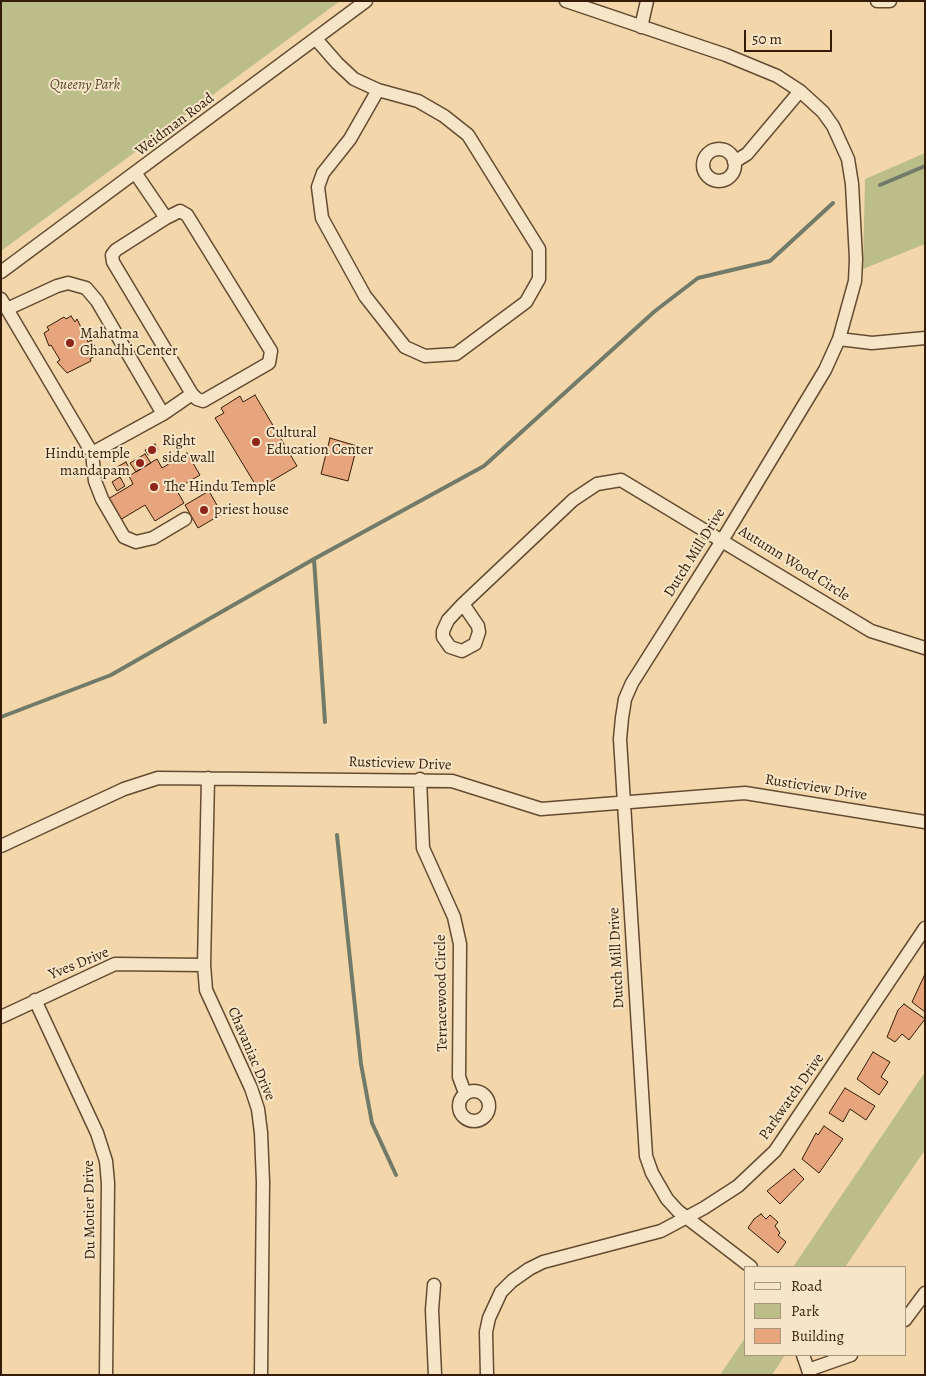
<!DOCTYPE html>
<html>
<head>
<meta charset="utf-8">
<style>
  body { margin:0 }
  #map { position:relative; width:926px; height:1376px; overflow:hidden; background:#f3d7ab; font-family:Alegreya,serif }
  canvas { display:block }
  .frame { position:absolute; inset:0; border:2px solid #351c08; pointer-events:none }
  .legend { position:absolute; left:744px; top:1266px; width:162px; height:90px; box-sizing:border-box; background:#f7e5c8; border:1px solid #a9957b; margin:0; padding:6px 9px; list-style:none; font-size:15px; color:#351c08 }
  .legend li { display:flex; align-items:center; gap:10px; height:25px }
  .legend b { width:25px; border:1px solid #a9957b }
  .scale { position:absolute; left:744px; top:30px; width:88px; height:22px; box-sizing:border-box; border:2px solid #351c08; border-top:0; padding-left:6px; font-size:15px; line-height:18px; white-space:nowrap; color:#351c08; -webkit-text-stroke:4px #f7e5c8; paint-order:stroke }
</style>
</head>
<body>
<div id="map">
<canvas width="926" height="1376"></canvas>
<div class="frame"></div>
<ul class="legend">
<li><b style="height:6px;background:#f7e5c8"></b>Road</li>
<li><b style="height:14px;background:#bbbe89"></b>Park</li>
<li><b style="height:14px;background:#e6a57d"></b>Building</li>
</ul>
<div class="scale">50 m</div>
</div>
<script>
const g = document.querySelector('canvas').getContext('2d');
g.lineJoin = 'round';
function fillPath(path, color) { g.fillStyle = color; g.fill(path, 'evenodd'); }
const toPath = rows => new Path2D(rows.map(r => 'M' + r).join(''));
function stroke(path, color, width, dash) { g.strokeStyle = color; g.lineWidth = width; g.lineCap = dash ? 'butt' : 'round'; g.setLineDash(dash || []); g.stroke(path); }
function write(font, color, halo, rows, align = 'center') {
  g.font = font + ' Alegreya,serif'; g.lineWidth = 4; g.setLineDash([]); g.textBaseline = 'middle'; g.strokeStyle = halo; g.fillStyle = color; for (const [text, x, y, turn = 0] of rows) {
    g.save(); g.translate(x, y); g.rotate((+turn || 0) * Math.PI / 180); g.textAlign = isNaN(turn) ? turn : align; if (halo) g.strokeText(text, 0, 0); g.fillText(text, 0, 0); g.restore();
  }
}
fillPath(toPath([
  [1,1,340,1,1,251],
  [925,153,925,244,863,269,865,179],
  [925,1072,925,1150,845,1267,793,1267],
  [745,1338,745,1355,785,1355,772,1375,720,1375]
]), '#bbbe89');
stroke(toPath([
  [880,185,925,166],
  [314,559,325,722],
  [1,717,111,675,314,559,484,466,655,311,698,278,770,261,833,203],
  [337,835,361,1064,372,1123,396,1175]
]), '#727b69', 4);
const building = toPath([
  [71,316,75,322,77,319,88,342,91,340,96,348,94,351,96,355,90,359,91,361,67,373,57,362,60,360,51,345,49,346,44,333,49,330,47,327,64,317,66,319,71,316],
  [255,395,297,466,258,489,215,418,224,413,221,408,240,396,243,402,255,395],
  [330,438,357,446,348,481,321,474,330,438],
  [155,444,158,450,148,455,145,450,155,444],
  [187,453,200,475,176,489,184,503,155,521,145,505,120,520,108,499,133,484,129,476,157,459,162,468,187,453],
  [145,454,151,463,136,472,130,463,145,454],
  [126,462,129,468,120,473,117,467,126,462],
  [120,477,125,486,117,491,112,482,120,477],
  [209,491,222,514,198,528,185,505,209,491],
  [925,974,925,1012,912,1002,925,974],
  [904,1004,925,1019,909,1040,902,1034,895,1042,887,1037,898,1010,904,1004],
  [873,1052,890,1062,881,1077,888,1082,879,1095,857,1079,873,1052],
  [845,1088,875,1106,866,1120,850,1109,843,1122,829,1113,845,1088],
  [824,1126,843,1139,819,1173,802,1159,816,1133,818,1135,824,1126],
  [794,1169,804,1179,780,1204,767,1191,794,1169],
  [761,1214,766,1219,770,1215,778,1222,775,1226,780,1233,778,1235,786,1242,778,1253,748,1228,754,1219,761,1214]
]);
fillPath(building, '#e6a57d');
stroke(building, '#351c08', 1);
const minor = toPath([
  [566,1,726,55,777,76,800,91,823,112,833,126,848,159,852,184,856,259,855,281,839,339,825,370,723,539,632,683,625,699,622,718,620,739,646,1156,652,1173,667,1199,678,1211,751,1267],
  [877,1,890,1],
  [641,27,647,1],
  [316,39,337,63,354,79,378,90,418,101,444,116,468,135,539,249,539,279,526,302,456,354,425,356,405,347,365,296,322,218,318,187,323,173,350,139,378,90],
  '703 165a16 16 0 1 1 32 0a16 16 0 1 1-32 0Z',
  [734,162,747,154,800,91],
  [136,174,166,218,116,250,112,255,113,262,192,394,197,399,203,401,269,363,271,351,187,215,180,211,166,218],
  [1,272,366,1],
  [1,299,7,309,92,453,163,414,97,301,86,288,68,283,57,286,7,309],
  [839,339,872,343,925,338],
  [163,414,192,394],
  [92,453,95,481,102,499,124,537,136,542,153,538,185,519],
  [463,604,573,500,597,484,621,480,871,631,925,648],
  [463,604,478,626,479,632,475,644,462,651,450,647,443,637,443,631,448,620,463,604],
  [208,778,204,965,206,990,251,1088,258,1109,261,1133,263,1182,261,1375],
  [420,779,423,848,454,917,460,944,459,1077,465,1093],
  [1,846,124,789,158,778,452,781,541,809,745,793,925,822],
  [35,1000,97,1133,106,1161,108,1183,106,1375],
  [1,1017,115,964,204,965],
  '459 1106a15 15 0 1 1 30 0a15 15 0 1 1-30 0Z',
  [434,1285,432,1310,435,1375],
  [905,1320,925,1293],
  [803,1355,810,1375],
  [808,1370,851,1355],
  [487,1375,486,1332,489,1318,501,1292,512,1281,529,1269,543,1262,661,1231,704,1208,738,1186,775,1151,925,928]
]);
stroke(minor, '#644b31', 15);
stroke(minor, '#f7e5c8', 12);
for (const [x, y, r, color] of [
  [70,343,5,"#8f2418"],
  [256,442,5,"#8f2418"],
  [152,450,5,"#8f2418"],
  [140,463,5,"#8f2418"],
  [154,487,5,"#8f2418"],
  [204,510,5,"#8f2418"]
]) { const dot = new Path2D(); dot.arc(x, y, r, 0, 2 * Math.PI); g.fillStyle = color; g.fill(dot); stroke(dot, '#f7e5c8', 2); }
write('italic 15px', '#5d4d2f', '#f7e5c8', [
  ["Queeny Park",85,85]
]);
write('15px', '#351c08', '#f7e5c8', [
  ["Weidman Road",175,125,-37],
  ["Dutch Mill Drive",695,553,-58],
  ["Autumn Wood Circle",794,564,32],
  ["Rusticview Drive",400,764,2],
  ["Rusticview Drive",816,788,9],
  ["Dutch Mill Drive",617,958,-93],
  ["Yves Drive",79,964,-22],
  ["Terracewood Circle",442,993,-91],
  ["Chavaniac Drive",251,1054,67],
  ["Parkwatch Drive",792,1097,-55],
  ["Du Motier Drive",90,1210,-91]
]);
write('15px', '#351c08', '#f7e5c8', [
  ["Mahatma",80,334],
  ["Ghandhi Center",80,351],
  ["Cultural",266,433],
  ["Education Center",266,450],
  ["Right",162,441],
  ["side wall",162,458],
  ["Hindu temple",130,454,"right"],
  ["mandapam",130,471,"right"],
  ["The Hindu Temple",164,487],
  ["priest house",214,510]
], 'left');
</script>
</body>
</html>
